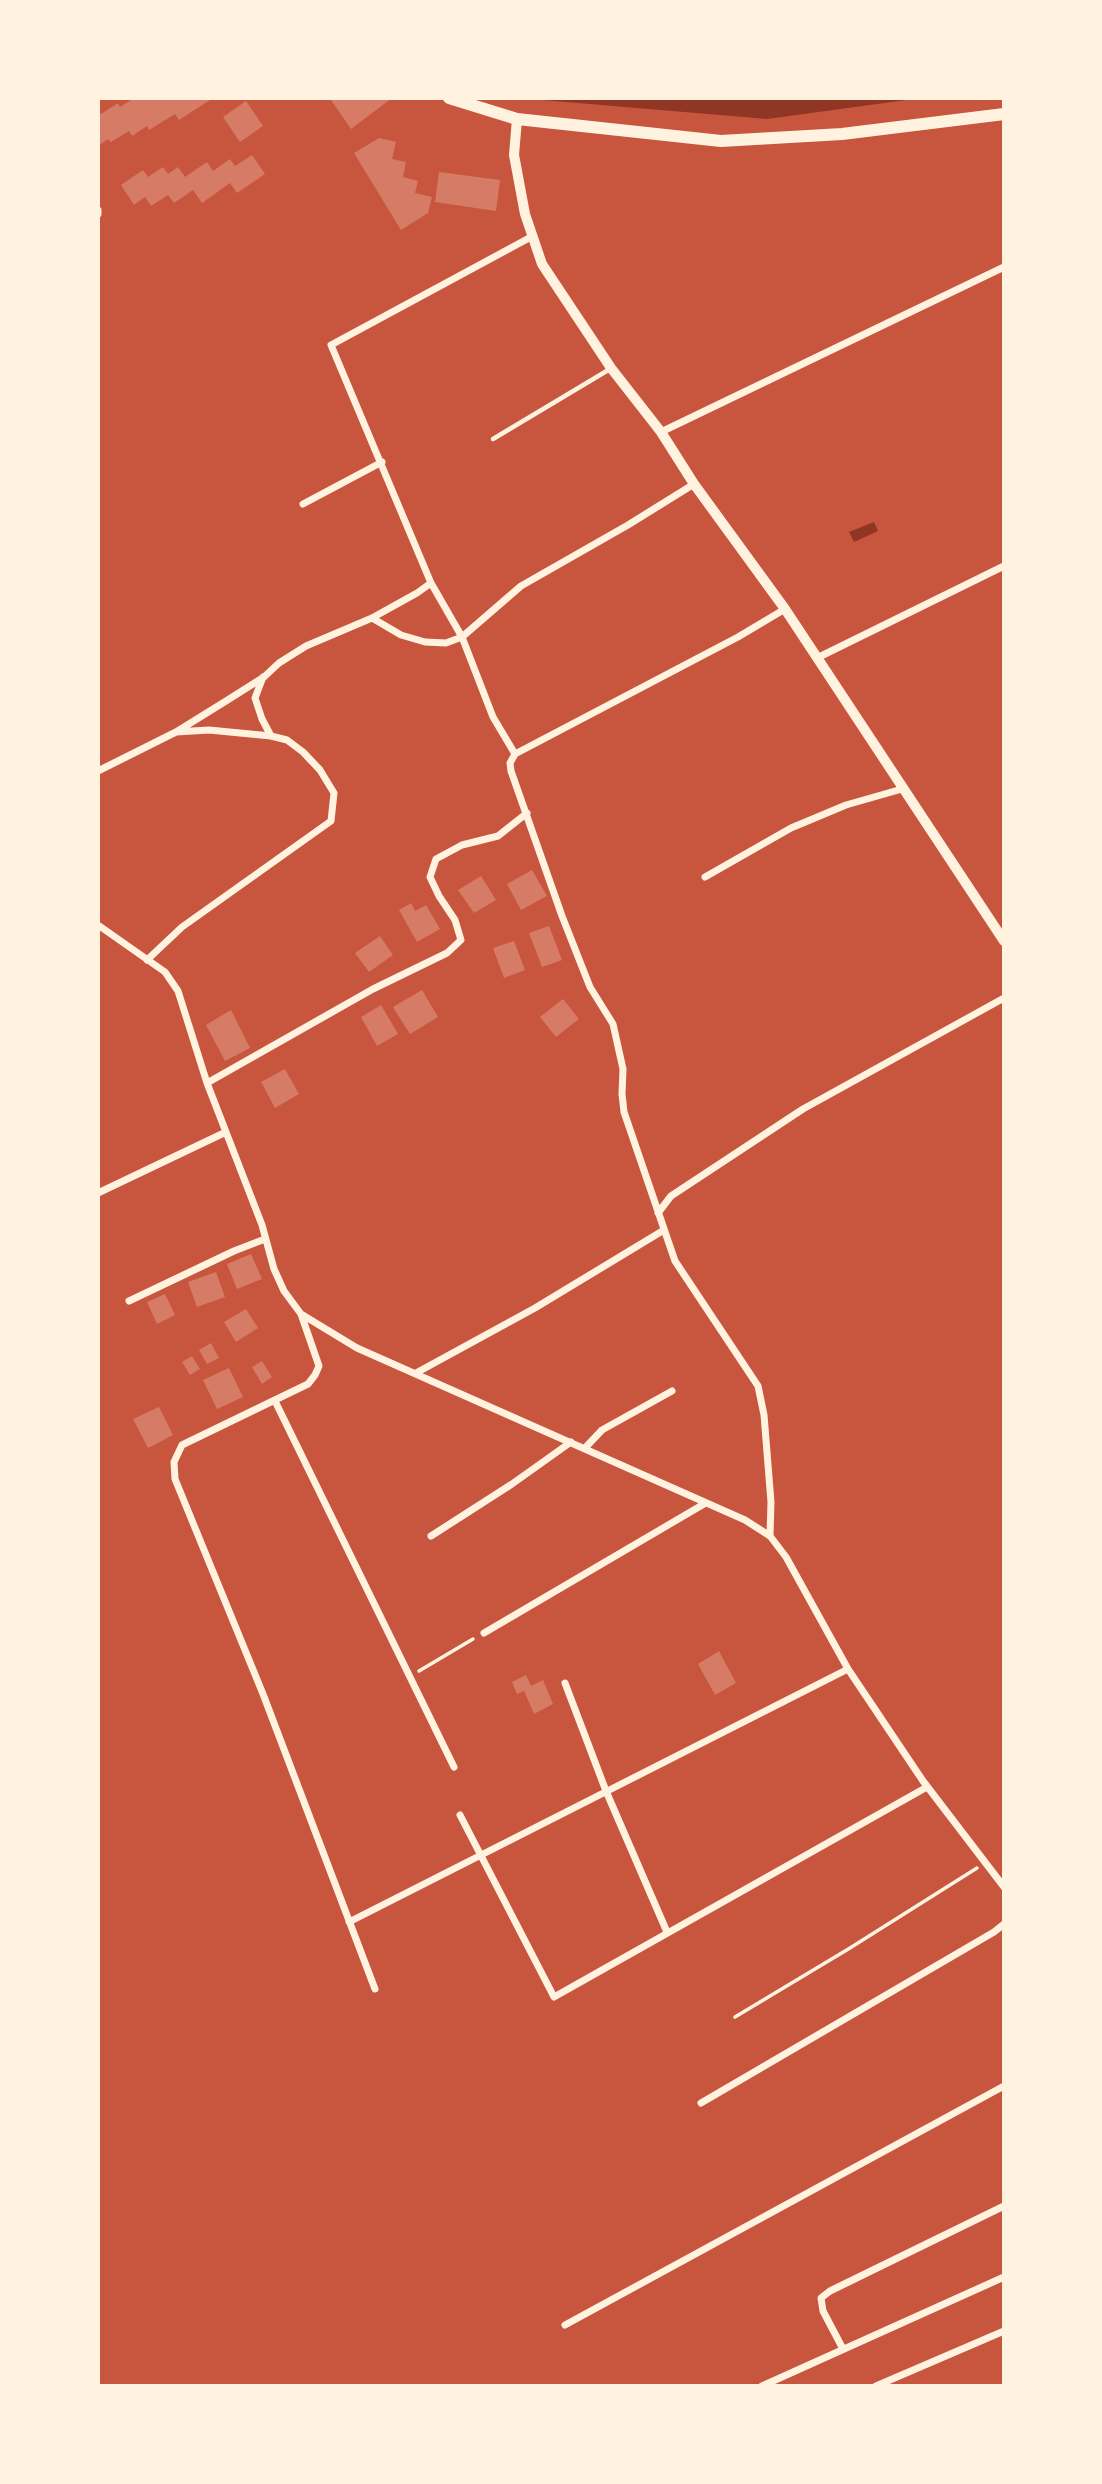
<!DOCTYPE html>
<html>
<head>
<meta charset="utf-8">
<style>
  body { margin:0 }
  #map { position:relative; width:1102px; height:2484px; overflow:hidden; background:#c8553d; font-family:"Source Sans 3",sans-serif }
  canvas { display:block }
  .frame { position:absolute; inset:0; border:100px solid #fff3e0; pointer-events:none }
</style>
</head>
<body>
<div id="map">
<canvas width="1102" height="2484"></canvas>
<div class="frame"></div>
</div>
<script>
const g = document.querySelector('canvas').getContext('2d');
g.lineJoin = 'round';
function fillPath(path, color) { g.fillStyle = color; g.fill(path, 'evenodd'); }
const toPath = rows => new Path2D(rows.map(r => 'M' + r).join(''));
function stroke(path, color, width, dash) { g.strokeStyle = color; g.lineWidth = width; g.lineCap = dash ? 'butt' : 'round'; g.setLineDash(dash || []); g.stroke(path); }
fillPath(toPath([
  [519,98,921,98,767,119],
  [874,522,878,531,854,542,849,532]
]), '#8f3625');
fillPath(toPath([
  [134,98,213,98,179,120,175,114,149,130,147,126,132,136,129,131,111,142,108,139,98,146,98,109,101,114,118,103,120,107],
  [334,98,392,98,351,129,331,100],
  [246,101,263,126,240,142,223,117],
  [379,138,396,142,392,159,406,162,403,177,418,181,415,193,432,197,428,213,401,230,354,153],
  [252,155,265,174,237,193,230,183,202,203,193,190,174,203,168,195,151,206,145,197,134,205,121,185,143,170,148,177,163,167,168,174,178,167,185,177,207,162,213,171,230,159,235,166],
  [439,172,500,180,496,211,435,202],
  [532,870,547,896,521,910,507,884],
  [481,876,496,900,474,913,458,890],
  [411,903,415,911,426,905,440,929,417,942,399,910],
  [549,926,562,960,542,967,529,933],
  [380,936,393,955,369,972,355,953],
  [514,941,525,970,504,978,493,948],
  [422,990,438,1017,410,1034,393,1007],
  [563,999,579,1019,556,1037,540,1017],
  [381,1005,398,1034,377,1046,361,1017],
  [231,1010,250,1048,225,1061,206,1025],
  [285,1069,299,1094,275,1108,261,1082],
  [251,1254,262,1279,237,1289,227,1264],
  [216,1272,225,1297,197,1307,188,1282],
  [165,1294,175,1315,157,1324,147,1302],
  [246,1309,258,1328,236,1342,224,1322],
  [211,1343,219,1358,207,1364,199,1350],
  [192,1356,200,1369,190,1375,182,1362],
  [262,1361,272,1377,262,1384,252,1367],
  [229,1368,243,1397,217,1409,203,1380],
  [159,1407,173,1435,148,1448,133,1419],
  [719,1651,736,1683,715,1695,698,1664],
  [526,1675,531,1686,543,1680,553,1704,534,1714,524,1691,517,1694,512,1682]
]), '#d67c66');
stroke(toPath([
  [419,1671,473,1639],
  [735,2017,850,1948,977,1868]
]), '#fff3e0', 3.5);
stroke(toPath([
  [493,439,610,369]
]), '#fff3e0', 4.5);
stroke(toPath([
  [98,210,98,214],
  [661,432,1004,267],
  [303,504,382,462],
  [372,618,401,635,425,642,446,643,462,637,521,586,628,525,694,484],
  [817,658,1004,566],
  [263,677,255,698,262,719,271,736],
  [515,754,510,763,511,771,562,916,590,987,613,1024,623,1069,622,1094,624,1112,675,1261,758,1386,764,1415,771,1502,770,1536],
  [515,754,493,717,462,637,431,583,331,345,531,237],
  [515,754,738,637,785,609],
  [98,771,176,732,226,701,264,677,279,663,306,646,372,618,417,593,431,583],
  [705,877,791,828,846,805,902,789],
  [98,925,165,972,178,991,207,1083,262,1225,274,1269,284,1291,301,1314,319,1366,315,1375,308,1384,182,1445,174,1462,175,1479,263,1694,375,1989],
  [147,960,182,927,331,821,334,793,320,770,303,752,287,740,271,736,209,730,176,732],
  [207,1083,373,989,447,953,461,940,455,920,439,896,430,877,436,859,462,845,498,836,527,813],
  [98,1193,226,1132],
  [658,1213,671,1196,803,1109,1004,998],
  [129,1301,234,1251,265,1239],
  [301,1314,357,1348,745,1520,770,1536,786,1557,848,1669,923,1781,1004,1887],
  [416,1373,535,1308,664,1230],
  [275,1401,454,1767],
  [585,1448,602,1430,672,1391],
  [431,1536,512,1484,571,1442],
  [484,1633,704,1504],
  [565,1683,606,1791,667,1932],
  [460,1815,554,1997,927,1787],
  [349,1922,848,1669],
  [701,2103,994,1932,1004,1924],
  [565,2325,1004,2086],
  [843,2349,823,2311,821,2298,830,2291,1004,2206],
  [762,2386,1004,2277],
  [876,2386,1004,2331]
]), '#fff3e0', 7);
stroke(toPath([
  [517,119,514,155,525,214,542,264,611,368,661,432,694,484,785,609,1004,941]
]), '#fff3e0', 10);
stroke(toPath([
  [449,98,517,119,721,141,842,134,1004,114]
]), '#fff3e0', 12);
</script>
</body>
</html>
